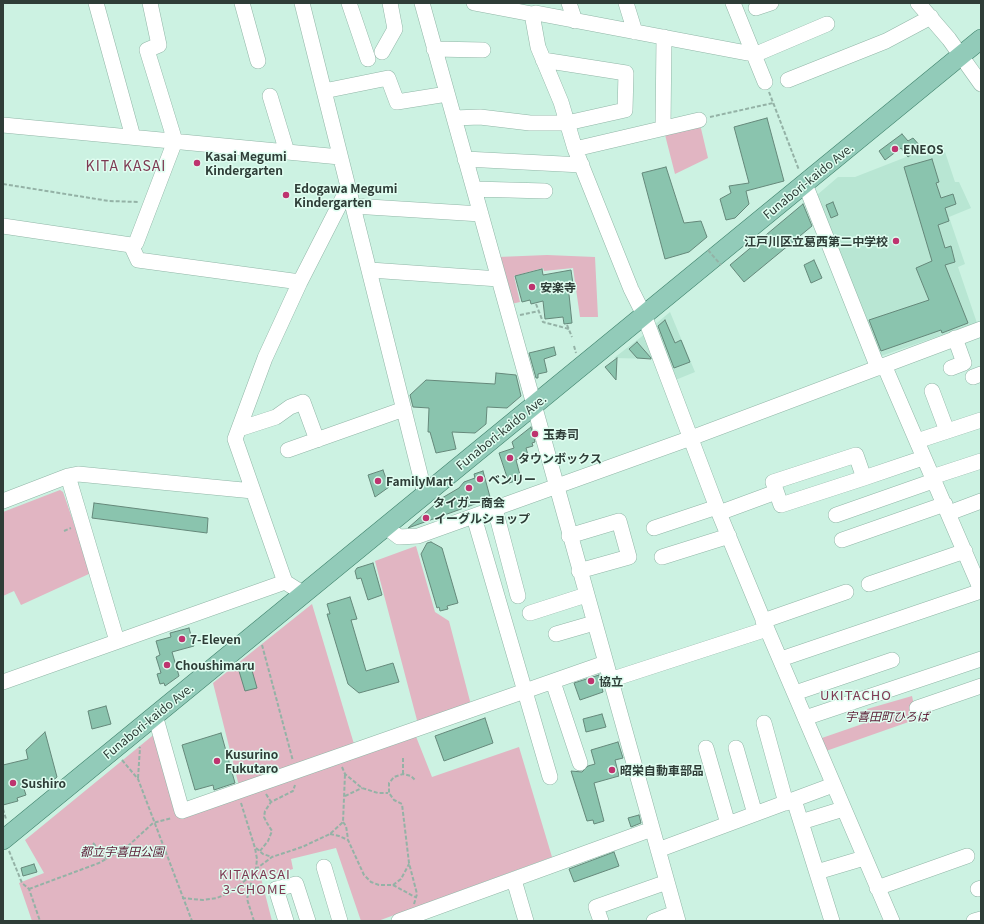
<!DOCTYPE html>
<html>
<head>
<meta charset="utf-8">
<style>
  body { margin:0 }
  #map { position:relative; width:984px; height:924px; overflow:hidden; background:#ccf2e2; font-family:Georgia,serif }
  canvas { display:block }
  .frame { position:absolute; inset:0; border:4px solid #2e3d37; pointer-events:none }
</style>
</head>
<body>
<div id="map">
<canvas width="984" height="924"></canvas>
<div class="frame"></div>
</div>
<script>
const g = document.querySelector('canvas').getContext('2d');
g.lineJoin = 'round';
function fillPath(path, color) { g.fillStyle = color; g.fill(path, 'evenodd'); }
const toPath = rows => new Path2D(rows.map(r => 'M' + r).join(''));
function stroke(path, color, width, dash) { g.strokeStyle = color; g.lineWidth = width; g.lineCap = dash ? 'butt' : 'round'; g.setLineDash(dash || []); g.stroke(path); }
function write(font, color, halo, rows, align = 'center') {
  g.font = font + ' Georgia,"Noto Sans JP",serif'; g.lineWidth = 3; g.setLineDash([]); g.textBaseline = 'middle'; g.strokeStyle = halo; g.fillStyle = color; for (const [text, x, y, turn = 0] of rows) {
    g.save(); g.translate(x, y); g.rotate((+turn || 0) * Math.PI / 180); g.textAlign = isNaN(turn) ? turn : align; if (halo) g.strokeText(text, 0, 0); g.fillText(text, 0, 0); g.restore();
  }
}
fillPath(toPath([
  [942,143,955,182,959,182,971,208,949,217,965,264,958,267,977,323,878,357,817,195,838,177,855,177],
  [670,312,695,372,673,381,652,327],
  [645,334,655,359,614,358]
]), '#b8e6d3');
fillPath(toPath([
  [699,120,708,158,675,174,663,127],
  [547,255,595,257,598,317,580,317,573,268,544,271,543,268,514,276,520,302,511,304,498,257],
  [60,490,63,492,91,573,21,605,14,591,3,596,3,512],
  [416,546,435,612,449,621,471,705,418,724,375,561],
  [312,604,357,754,415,734,432,777,519,747,552,857,378,921,361,921,336,848,291,859,293,869,261,878,272,921,32,921,19,883,44,873,25,840,157,732,181,814,241,794,213,683],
  [912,696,917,719,826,751,819,739,871,721,867,709]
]), '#e1b5c2');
const building = toPath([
  [767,118,784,181,746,191,749,204,735,218,726,220,720,199,731,193,729,186,749,183,734,127,767,118],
  [902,134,908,141,913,138,921,147,908,157,901,148,885,160,879,151,902,134],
  [932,159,939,182,936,183,941,198,953,194,956,204,945,208,949,221,938,225,945,248,951,246,955,262,945,265,968,323,942,333,941,330,881,351,869,320,929,300,916,268,932,261,904,167,932,159],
  [666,167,684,223,701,221,707,237,689,252,665,259,642,173,666,167],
  [833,202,838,215,831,218,826,205,833,202],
  [803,204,812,226,744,282,730,265,803,204],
  [814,260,822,278,811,283,804,265,814,260],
  [542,269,543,275,571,270,573,284,568,285,572,323,564,324,563,317,545,319,543,301,531,304,530,300,522,302,515,276,542,269],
  [665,320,675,343,681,340,690,362,674,368,658,326,665,320],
  [637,342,651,358,651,359,637,358,629,349,637,342],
  [554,347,556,355,544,359,547,372,538,374,538,378,536,378,529,353,554,347],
  [617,358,616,380,605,367,617,358],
  [496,373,516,375,521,396,507,408,487,407,486,424,475,433,452,432,456,449,436,453,430,432,428,432,429,408,413,407,410,395,426,380,495,384,496,373],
  [531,427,535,442,532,443,533,446,526,448,528,455,516,460,521,479,509,483,499,453,514,448,512,442,531,427],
  [383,470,389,487,375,497,368,475,383,470],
  [483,471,490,497,489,499,408,528,442,498,459,488,464,482,475,478,474,474,483,471],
  [94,503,208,518,207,533,92,518,94,503],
  [431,542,442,548,458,603,447,606,448,609,440,611,439,607,437,608,421,554,427,543,431,542],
  [373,563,382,595,368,600,361,578,357,579,355,571,357,568,373,563],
  [350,597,357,619,351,620,366,671,393,663,399,682,359,693,348,684,327,614,330,614,327,604,350,597],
  [189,628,194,646,172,652,179,676,165,686,164,683,160,684,157,674,161,673,156,657,160,655,156,641,171,637,170,633,189,628],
  [251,667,257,688,245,691,239,671,251,667],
  [599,675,603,692,580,700,574,683,599,675],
  [106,706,111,724,92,729,88,711,106,706],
  [602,714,606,727,586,732,583,719,602,714],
  [485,718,493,743,444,761,435,736,485,718],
  [45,732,57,777,48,785,22,783,26,795,17,798,18,801,3,805,3,765,28,759,26,750,45,732],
  [221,733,235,783,214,790,213,785,195,790,182,745,221,733],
  [618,742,623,758,615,760,619,776,594,783,604,821,594,824,593,820,587,821,571,771,582,772,588,766,595,764,591,750,618,742],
  [639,815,641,823,631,827,628,818,639,815],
  [614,852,619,866,574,882,569,869,614,852],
  [34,864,37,872,23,876,21,868,34,864]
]);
fillPath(building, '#8ac4ae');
stroke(building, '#65887a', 1);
const minor = toPath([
  [96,3,133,137],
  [150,3,159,45,147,50,175,141,136,243,131,245,138,260,300,282],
  [242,3,258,61],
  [302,3,425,494],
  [349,3,368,59],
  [422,3,678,921],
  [474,3,532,14],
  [569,3,575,21],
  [626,3,635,32],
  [733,3,765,82],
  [918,3,949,39,981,84],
  [756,8,771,3],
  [434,49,483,50],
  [382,52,395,29,390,3],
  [754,52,747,53,536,13,532,14,538,47,561,102,575,149,631,289,644,315,719,513,767,629,892,921],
  [754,55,827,24],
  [788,80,886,41,931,17],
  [324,91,388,78,397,102,447,94],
  [270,96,287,152],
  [454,118,480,117,530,123,567,123,625,110,626,73,543,60],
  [3,125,340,157],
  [663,127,664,37],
  [575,149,699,120],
  [465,159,582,165],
  [805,184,878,368],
  [474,189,545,191],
  [353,206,481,214],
  [3,226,131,245],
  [370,270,499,279],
  [884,365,981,590],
  [951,368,964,363,955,338],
  [973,377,981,374],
  [932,391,947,431],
  [239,429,276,417,290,407,303,402,317,440],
  [917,441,981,420],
  [288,450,404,409],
  [68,476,117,641],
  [932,477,981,461],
  [864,478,856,455,773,482,781,505,864,478,923,458],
  [3,501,68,476,78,474,253,491],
  [495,509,518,596],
  [719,513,776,492],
  [949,513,981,501],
  [836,515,933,481],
  [474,517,550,777],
  [386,527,399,537,418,536,691,438,981,329],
  [654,528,717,507],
  [569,536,619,521,629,557,579,571],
  [842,540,945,504],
  [662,557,729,536],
  [869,584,965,551],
  [304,594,285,582,235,439,265,358,300,282,348,188],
  [530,613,586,595],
  [763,621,846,592],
  [556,634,594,623],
  [781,659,981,591],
  [610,680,767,629],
  [3,682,285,582],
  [553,682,580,763],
  [795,693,892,660],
  [917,708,981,686],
  [155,715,182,811,605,663],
  [805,718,981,659],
  [764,723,786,803],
  [706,748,728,824],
  [736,748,755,814],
  [794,800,832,921],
  [801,822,843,809],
  [658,850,833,785],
  [324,867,340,921],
  [817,872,864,858],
  [514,880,526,921],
  [877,888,967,856],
  [978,889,981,888],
  [286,921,276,889,296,884,308,921],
  [399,921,652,829],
  [601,921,596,907,667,882],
  [654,921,675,913],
  [974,921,981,919]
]);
const major = toPath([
  [3,840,981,39]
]);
stroke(minor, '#91b6a7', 16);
stroke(major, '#40836d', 20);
stroke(toPath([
  [769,92,799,170],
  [710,117,773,103],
  [3,184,109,201,138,202],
  [536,304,543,322,569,329],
  [520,315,539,311],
  [567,325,572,337],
  [574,346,576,353],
  [64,531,71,528],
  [262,645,293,761],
  [122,760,138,779,192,921],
  [342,767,345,774,362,788,378,793,388,793],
  [403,774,403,756],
  [138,778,140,748,139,747],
  [266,794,271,802],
  [345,796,362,788],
  [241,803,255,848,257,859,256,868],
  [3,809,6,819],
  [343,822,346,826,348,839],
  [330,834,339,836,348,840,364,875,371,882,379,885,393,885,401,879,409,864],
  [93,843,107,859],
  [256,848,263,854,272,857],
  [9,851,22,883,29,889,40,921],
  [260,851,268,841,272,831,267,823,264,817,265,811,271,802,293,791,295,785],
  [393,885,415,897],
  [29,889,99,863,128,846,153,823,172,818],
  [182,898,203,900,217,898,231,892,248,878,256,869,272,857,302,847,330,834,343,822,345,774],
  [414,904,417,894,409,863,402,804,394,800,389,793,389,783,394,777,403,774,411,776,416,781],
  [254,921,247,899,254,872]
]), '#94b2a6', 2, [4, 2]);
stroke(minor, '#fff', 15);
stroke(major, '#92cbb9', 19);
stroke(toPath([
  [708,250,721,265]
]), '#94b2a6', 2, [4, 2]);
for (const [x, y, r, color] of [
  [895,149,4,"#be346f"],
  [197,163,4,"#be346f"],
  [286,195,4,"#be346f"],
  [896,241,4,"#be346f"],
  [532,287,4,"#be346f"],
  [535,434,4,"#be346f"],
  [510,458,4,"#be346f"],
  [480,479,4,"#be346f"],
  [378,481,4,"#be346f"],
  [469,488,4,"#be346f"],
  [426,518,4,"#be346f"],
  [182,639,4,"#be346f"],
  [167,665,4,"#be346f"],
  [591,681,4,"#be346f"],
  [217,761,4,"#be346f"],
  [612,770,4,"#be346f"],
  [13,783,4,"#be346f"]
]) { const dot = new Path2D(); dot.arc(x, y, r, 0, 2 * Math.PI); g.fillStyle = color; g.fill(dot); stroke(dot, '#dffdf0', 1.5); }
write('bold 12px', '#2e3d37', '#dffdf0', [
  ["ENEOS",903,149],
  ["Kasai Megumi",205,156],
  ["Kindergarten",205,170],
  ["Edogawa Megumi",294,188],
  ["Kindergarten",294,202],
  ["江戸川区立葛西第二中学校",888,241,"right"],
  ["安楽寺",540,287],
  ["玉寿司",543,434],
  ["タウンボックス",518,458],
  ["ベンリー",488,479],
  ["FamilyMart",386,481],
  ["タイガー商会",469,502,"center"],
  ["イーグルショップ",434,518],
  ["7-Eleven",190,639],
  ["Choushimaru",175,665],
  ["協立",599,681],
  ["Kusurino",225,754],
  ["Fukutaro",225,768],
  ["昭栄自動車部品",620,770],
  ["Sushiro",21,783]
], 'left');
write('12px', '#2e3d37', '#dffdf0', [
  ["Funabori-kaido Ave.",808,181,-39],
  ["Funabori-kaido Ave.",501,432,-39],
  ["Funabori-kaido Ave.",148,721,-39]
]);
write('italic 12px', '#5a1a34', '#dffdf0', [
  ["宇喜田町ひろば",887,716],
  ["都立宇喜田公園",122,851]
]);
g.letterSpacing = '1px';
write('13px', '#7e3952', '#dffdf0', [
  ["UKITACHO",856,695],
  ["KITAKASAI",255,874],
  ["3-CHOME",255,889]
]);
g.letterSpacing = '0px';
g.letterSpacing = '1px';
write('14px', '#7e3952', '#dffdf0', [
  ["KITA KASAI",126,166]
]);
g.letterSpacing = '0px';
</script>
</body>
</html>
